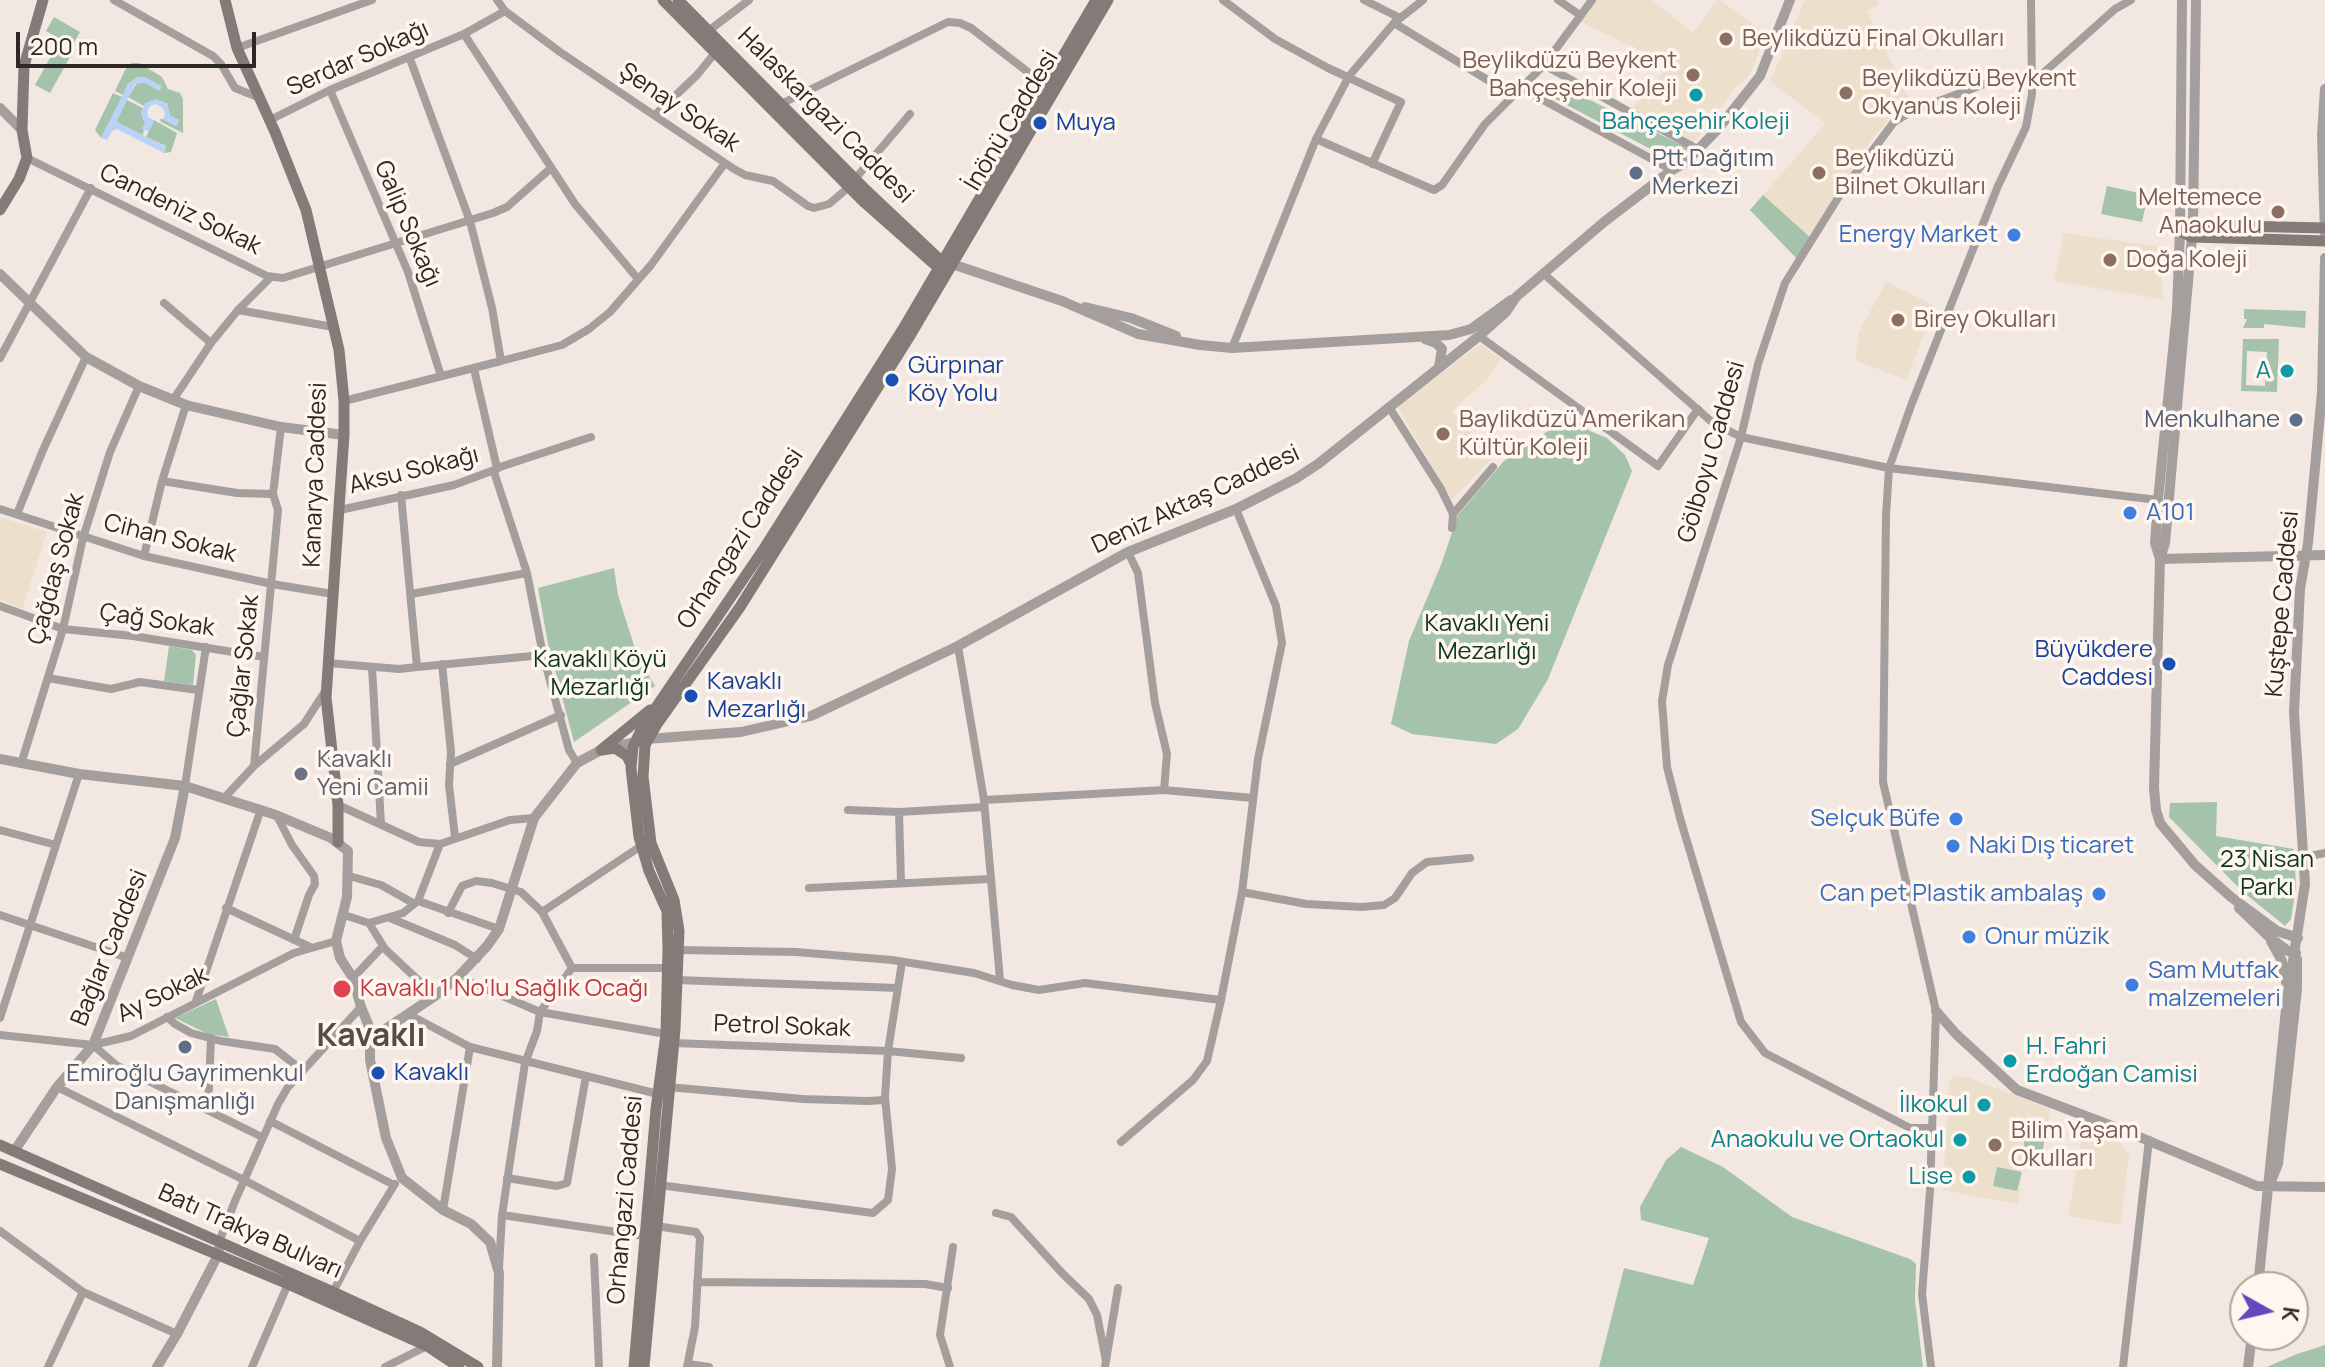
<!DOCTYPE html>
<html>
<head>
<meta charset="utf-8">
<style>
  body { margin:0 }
  #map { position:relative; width:2325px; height:1367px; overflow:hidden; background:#f2e8e1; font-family:Manrope,sans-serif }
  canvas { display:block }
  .north { position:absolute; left:2229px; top:1271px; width:80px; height:80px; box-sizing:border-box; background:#fff6ef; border:2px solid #aba49f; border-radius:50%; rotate:98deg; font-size:22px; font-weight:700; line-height:32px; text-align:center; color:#2c2826 }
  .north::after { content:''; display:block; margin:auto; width:28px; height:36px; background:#6547c0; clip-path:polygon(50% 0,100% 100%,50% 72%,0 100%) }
  .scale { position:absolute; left:16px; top:32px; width:240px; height:36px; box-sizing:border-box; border:4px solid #2c2826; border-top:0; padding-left:10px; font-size:24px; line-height:28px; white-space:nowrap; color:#2c2826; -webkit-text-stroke:6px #fff6ef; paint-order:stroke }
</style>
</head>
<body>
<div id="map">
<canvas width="2325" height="1367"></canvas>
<div class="north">K</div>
<div class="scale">200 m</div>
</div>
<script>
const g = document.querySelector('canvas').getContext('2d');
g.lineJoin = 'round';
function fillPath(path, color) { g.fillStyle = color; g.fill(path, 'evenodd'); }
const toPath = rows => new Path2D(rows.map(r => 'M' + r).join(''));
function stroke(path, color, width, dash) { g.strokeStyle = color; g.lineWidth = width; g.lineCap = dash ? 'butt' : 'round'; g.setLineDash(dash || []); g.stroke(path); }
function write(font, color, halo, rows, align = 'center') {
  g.font = font + ' Manrope,sans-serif'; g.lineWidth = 7; g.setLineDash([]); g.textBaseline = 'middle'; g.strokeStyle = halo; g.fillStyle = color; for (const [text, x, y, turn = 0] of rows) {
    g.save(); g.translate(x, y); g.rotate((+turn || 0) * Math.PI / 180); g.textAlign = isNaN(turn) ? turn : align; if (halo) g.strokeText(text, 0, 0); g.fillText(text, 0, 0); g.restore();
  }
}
fillPath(toPath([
  [1592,0,1652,0,1693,33,1717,0,1720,0,1765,33,1754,66,1746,79,1738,85,1691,146,1629,112,1670,64,1576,20],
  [1805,0,1877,0,1878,5,1867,11,1912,105,1892,115,1865,148,1870,152,1799,261,1750,210,1826,123,1770,82],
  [2064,233,2161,247,2162,299,2054,281],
  [1886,282,1935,306,1906,380,1855,360,1859,332],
  [1481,344,1501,359,1490,376,1452,411,1492,458,1452,500,1397,406],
  [0,517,47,532,22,609,0,599],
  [1954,1076,1969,1078,2050,1109,2040,1166,2022,1165,2018,1204,1943,1190,1949,1080],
  [2084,1127,2121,1143,2129,1154,2120,1225,2068,1216]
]), '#ecdfcb');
fillPath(toPath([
  [54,17,80,32,72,46,46,31],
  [55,49,70,57,50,93,35,85],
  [132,63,139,63,162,77,168,89,180,93,183,99,183,133,161,122,160,119,163,119,176,126,179,120,170,116,167,103,146,103,144,106,128,97,137,83,144,82,160,91,145,77,137,77,128,84,123,95,115,91,127,66],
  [1549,80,1690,149,1677,163,1542,92],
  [113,93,122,97,101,138,95,130],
  [127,100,143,108,141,113,145,123,143,135,118,123,117,120],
  [154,120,177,133,171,152,164,153,166,146,146,137],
  [2107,186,2148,195,2142,222,2101,214],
  [1763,195,1812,239,1799,261,1750,210],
  [2244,309,2306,311,2305,328,2264,324,2264,328,2243,328,2247,319,2244,319],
  [2243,339,2279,339,2277,392,2241,391],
  [2247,351,2267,352,2265,386,2246,385],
  [1570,416,1590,431,1607,438,1625,455,1632,471,1548,679,1518,729,1496,744,1412,734,1391,724,1409,641,1441,565,1458,515,1504,461],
  [614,568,618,595,638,658,655,686,574,742,548,644,538,588],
  [169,646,192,650,196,655,193,685,164,681],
  [2217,802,2216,836,2294,849,2296,886,2291,919,2285,926,2242,891,2169,817,2170,803],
  [216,999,229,1037,208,1034,175,1018],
  [2026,1124,2047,1126,2040,1166,2022,1165],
  [1681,1147,1723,1167,1792,1217,1910,1259,1916,1264,1915,1300,1923,1367,1599,1367,1624,1268,1693,1285,1709,1238,1641,1220,1640,1207,1666,1160],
  [1997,1167,2022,1172,2017,1191,1993,1186],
  [2325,1345,2325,1367,2267,1367,2297,1354]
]), '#a5c2aa');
fillPath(toPath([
  [137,77,145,77,162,86,160,91,144,83,135,84,117,120,119,123,166,147,164,153,117,129,112,131,107,140,101,138,128,84],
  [156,99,167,103,170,116,179,120,177,126,163,119,165,114,163,108,156,104,150,106,147,111,148,117,154,120,149,132,142,129,145,123,141,113,145,103]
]), '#b9d2f7');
stroke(toPath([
  [114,0,213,56,221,64,235,88,260,98],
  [497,0,505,11,560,52,734,169,745,175,773,181,808,206,814,208,829,204,849,187],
  [1223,0,1275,39,1328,68,1401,102,1372,164],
  [1364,0,1400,18],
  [1558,0,1580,15],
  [1394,23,1514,96],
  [707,32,749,0],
  [464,34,575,204,638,279],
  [237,48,372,0],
  [1544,65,1699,150],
  [1521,88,1672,170],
  [330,90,408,272,441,376],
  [781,104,948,22,960,23,971,28,1046,86],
  [655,115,697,75,715,53],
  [270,120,330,90,464,34,505,11],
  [1316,139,1434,190,1442,185,1485,124,1544,65,1592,0],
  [27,158,267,276,283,278,493,213,507,207,551,168],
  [855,179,910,114],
  [1545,275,1713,423,1741,437,1889,468,2158,500],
  [164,303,211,343],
  [238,310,333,327],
  [1479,336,1658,466,1698,409],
  [1232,348,1316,139,1349,76,1394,23,1423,0],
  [0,358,91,188],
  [501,361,562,345,589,329,610,312,651,265,725,163],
  [474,369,497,468,591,437],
  [173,400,211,343,238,310,271,277],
  [344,401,501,361,492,308,470,221,410,59],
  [1389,407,1441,489,1453,514,1452,528],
  [494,472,527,573,543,655,569,750,577,763],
  [162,481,237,493,273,494],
  [401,495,417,667,543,655],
  [0,509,144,556,272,584,333,594],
  [340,510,454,485,497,469],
  [17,514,43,450,86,357],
  [1453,514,1493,467],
  [1128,552,1138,573,1155,703,1167,754,1164,790,1253,798],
  [144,556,162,481,186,405],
  [411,594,527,573],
  [0,606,63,629,133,636,264,657],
  [958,646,984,800,1000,980],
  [328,663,399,669,417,667],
  [442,664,451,752,449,785,455,837],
  [372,667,381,824],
  [48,678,111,689,140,682,198,690],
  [21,764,63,629,83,538,110,452,139,386],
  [450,764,561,715],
  [254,766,278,510,273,494,281,427],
  [185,786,206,647],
  [225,797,254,766,304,724,326,690],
  [984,800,1164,790],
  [338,805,419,842,440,844],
  [848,810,899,812,984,807],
  [899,812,901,883],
  [277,816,292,845,314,876,315,884,309,895,294,940],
  [0,830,56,845],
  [2305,857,2325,853],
  [349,876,381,885,413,903],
  [809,888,990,879],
  [1242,892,1306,904,1362,907,1384,905,1395,898,1412,873,1427,862,1470,858],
  [418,901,499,929],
  [226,908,310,947],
  [542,912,641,846],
  [448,913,462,886,476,881,492,883,521,892,542,912,572,968],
  [0,915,128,958],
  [344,915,369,923,403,913,418,901,440,844,510,820,534,818],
  [390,918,455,945,477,959],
  [369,923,385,949,435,996],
  [678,950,796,952,892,960,974,973,1012,985,1039,990,1085,983,1221,1000,1242,892,1258,759,1282,643,1276,606,1236,509],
  [902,962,888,1051,961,1058],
  [458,977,540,1012,666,1034],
  [353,978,383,946],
  [676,980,898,988],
  [196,1001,261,809],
  [408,1014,470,1047,658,1094],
  [167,1017,175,1024,191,1033,221,1041,275,1049,303,1071],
  [0,1018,79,774],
  [0,1035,93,1045,131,1036,294,953,336,941],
  [93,1045,116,1065,262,1137],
  [57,1087,244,1180,360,1241],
  [668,1087,803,1099,867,1101,885,1100,885,1097,888,1051,673,1043],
  [208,1109,211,1038],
  [270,1121,394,1185],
  [1931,1128,1910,1128,1765,1053,1741,1022,1680,818,1667,767,1662,701,1668,665,1741,437,1758,364,1785,283,1843,190,1894,122,1912,111,1998,79,2040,76,2115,9,2131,0],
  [1121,1142,1193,1080,1207,1061,1221,1000],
  [507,1178,557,1186,567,1183,586,1076],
  [659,1185,873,1213,888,1200,892,1169,885,1097],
  [443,1210,470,1047],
  [996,1213,1011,1217,1062,1273,1089,1299,1097,1315,1106,1361],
  [502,1215,644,1236],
  [656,1226,696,1232,700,1238,695,1327,687,1367],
  [0,1231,83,1292,177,1334],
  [219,1242,235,1201,278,1104,288,1087,361,1007],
  [594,1257,599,1367],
  [499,1268,502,1215,525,1063,537,1031,540,1012,572,968,668,968],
  [697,1282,925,1284,948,1288],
  [333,1292,360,1241,395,1184],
  [688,1364,709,1367],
  [48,1367,83,1292],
  [252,1367,288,1284],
  [385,1367,427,1346],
  [950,1367,940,1335,953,1247],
  [1105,1367,1118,1288],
  [1931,1367,1922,1294,1930,1191,1936,1011,1883,782,1886,515,1889,468,1912,403,1998,186,2026,127,2032,94,2031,0],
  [2123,1367,2149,1140]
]), '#a49f9d', 8);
stroke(toPath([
  [2196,0,2193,225,2165,543,2160,559,2154,788,2156,810,2160,823,2195,865,2231,897,2277,931,2298,938],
  [0,108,22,130],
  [2325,234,2322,135,2325,89],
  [952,264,1065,302],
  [0,274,86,357,139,386,186,405,281,427,344,435],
  [1062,301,1138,334,1200,345,1232,348,1449,335,1471,329,1511,300],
  [1085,307,1131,318,1176,336],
  [1425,339,1436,343,1442,349,1439,367],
  [2160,559,2155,543,2158,500,2177,310,2180,231,2182,0],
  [2160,559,2325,555],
  [0,759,79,774,185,786,276,815,331,838,348,851,347,897,336,941,340,958,353,978,361,1007,370,1029,370,1060,386,1138,402,1178,443,1210,471,1224,490,1242,499,1273,497,1367],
  [2239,908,2268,936,2288,951,2296,953],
  [2271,941,2282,961,2286,982],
  [1936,1011,1956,1034,2017,1090,2125,1131,2257,1186,2325,1187],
  [372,1038,435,996,458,977,487,946,499,929,534,818,577,763,601,750,647,739,741,732,811,716,958,646,1128,552,1236,509,1295,479,1318,464,1479,336,1506,312,1516,297,1604,222,1672,170,1685,163,1718,129,1760,76,1790,0],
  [15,1150,57,1087,93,1045,175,838,185,786],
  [2270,1184,2278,1164,2297,989,2297,959],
  [2258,1287,2287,999,2305,884,2294,712,2300,589,2308,543,2322,392,2325,258],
  [157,1367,177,1334,218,1255,219,1248],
  [2248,1367,2252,1335]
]), '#a49f9d', 10);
stroke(toPath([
  [225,0,237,48,275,132,306,210,339,350,344,401,344,435,326,697,338,805,338,842],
  [663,0,865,203,943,272],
  [678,0,867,191,937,257,948,262],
  [0,210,19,179,27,158,22,130,24,66,43,0],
  [2180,231,2192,237,2325,241],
  [2180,231,2193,225,2325,228],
  [601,750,650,710],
  [602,750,615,748,627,756,631,764],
  [0,1145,333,1292,420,1332,478,1367],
  [0,1164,288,1284,427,1346,459,1367],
  [634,1367,656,1109,666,1034,668,949,667,911,649,871,639,837,631,768,633,747,642,728,765,547,903,329,1096,0],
  [644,1367,675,1029,679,931,674,900,651,843,643,777,645,745,657,724,740,607,911,334,1108,0]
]), '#827b78', 11);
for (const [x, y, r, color] of [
  [1726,39,8,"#8d6e63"],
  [1693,75,8,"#8d6e63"],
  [1846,93,8,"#8d6e63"],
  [1696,95,8,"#0f9aa8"],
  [1040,123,8,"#1a4fb4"],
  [1636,173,8,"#5c6f8a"],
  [1819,173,8,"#8d6e63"],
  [2278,212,8,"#8d6e63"],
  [2014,235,8,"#3f7fe0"],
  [2110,260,8,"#8d6e63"],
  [1898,320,8,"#8d6e63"],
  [2287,371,8,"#0f9aa8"],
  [892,380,8,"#1a4fb4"],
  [2296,420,8,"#5c6f8a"],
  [1443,434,8,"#8d6e63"],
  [2130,513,8,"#3f7fe0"],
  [2169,664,8,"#1a4fb4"],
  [691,696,8,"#1a4fb4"],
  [301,774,8,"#6b7280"],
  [1956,819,8,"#3f7fe0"],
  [1953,846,8,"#3f7fe0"],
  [2099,894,8,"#3f7fe0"],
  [1969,937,8,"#3f7fe0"],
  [2132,985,8,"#3f7fe0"],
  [342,989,10,"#e0444e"],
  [185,1047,8,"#5c6f8a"],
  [2010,1061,8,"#0f9aa8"],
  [378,1073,8,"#1a4fb4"],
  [1984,1105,8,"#0f9aa8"],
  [1960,1140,8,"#0f9aa8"],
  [1995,1145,8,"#8d6e63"],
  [1969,1177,8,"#0f9aa8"]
]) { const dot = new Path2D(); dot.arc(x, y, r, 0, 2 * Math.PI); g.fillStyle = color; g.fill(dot); stroke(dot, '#fff6ef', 3); }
write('24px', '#785e54', '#fff6ef', [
  ["Beylikdüzü Final Okulları",1742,39],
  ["Beylikdüzü Beykent",1677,61,"right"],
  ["Bahçeşehir Koleji",1677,89,"right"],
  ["Beylikdüzü Beykent",1862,79],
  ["Okyanus Koleji",1862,107],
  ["Beylikdüzü",1835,159],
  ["Bilnet Okulları",1835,187],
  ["Meltemece",2262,198,"right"],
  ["Anaokulu",2262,226,"right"],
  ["Doğa Koleji",2126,260],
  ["Birey Okulları",1914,320],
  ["Baylikdüzü Amerikan",1459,420],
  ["Kültür Koleji",1459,448],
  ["Bilim Yaşam",2011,1131],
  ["Okulları",2011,1159]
], 'left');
write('24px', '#2c2826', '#fff6ef', [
  ["Serdar Sokağı",358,59,-24],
  ["Şenay Sokak",679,108,34],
  ["Halaskargazi Caddesi",825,116,45],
  ["İnönü Caddesi",1012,121,-59],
  ["Candeniz Sokak",180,210,26],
  ["Galip Sokağı",407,224,67],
  ["Gölboyu Caddesi",1712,452,-74],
  ["Aksu Sokağı",414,471,-14],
  ["Kanarya Caddesi",316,475,-88],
  ["Deniz Aktaş Caddesi",1196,500,-25],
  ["Cihan Sokak",170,539,14],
  ["Orhangazi Caddesi",741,539,-57],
  ["Çağdaş Sokak",57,569,-75],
  ["Kuştepe Caddesi",2283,604,-85],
  ["Çağ Sokak",157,621,8],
  ["Çağlar Sokak",244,666,-84],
  ["Bağlar Caddesi",110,948,-68],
  ["Ay Sokak",163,995,-26],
  ["Petrol Sokak",782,1027,2],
  ["Orhangazi Caddesi",626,1200,-85],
  ["Batı Trakya Bulvarı",250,1232,24]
]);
write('24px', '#0d838f', '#fff6ef', [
  ["Bahçeşehir Koleji",1696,122,"center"],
  ["A",2271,371],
  ["H. Fahri",2026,1047,"left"],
  ["Erdoğan Camisi",2026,1075,"left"],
  ["İlkokul",1968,1105],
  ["Anaokulu ve Ortaokul",1944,1140],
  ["Lise",1953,1177]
], 'right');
write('24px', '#164399', '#fff6ef', [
  ["Muya",1056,123],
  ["Gürpınar",908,366],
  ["Köy Yolu",908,394],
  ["Büyükdere",2153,650,"right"],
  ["Caddesi",2153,678,"right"],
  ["Kavaklı",707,682],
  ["Mezarlığı",707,710],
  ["Kavaklı",394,1073]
], 'left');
write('24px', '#4e5e75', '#fff6ef', [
  ["Ptt Dağıtım",1652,159],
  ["Merkezi",1652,187],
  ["Menkulhane",2280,420,"right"],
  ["Emiroğlu Gayrimenkul",185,1074,"center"],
  ["Danışmanlığı",185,1102,"center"]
], 'left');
write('24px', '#366cbe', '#fff6ef', [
  ["Energy Market",1998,235,"right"],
  ["A101",2146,513],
  ["Selçuk Büfe",1940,819,"right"],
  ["Naki Dış ticaret",1969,846],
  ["Can pet Plastik ambalaş",2083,894,"right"],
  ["Onur müzik",1985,937],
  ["Sam Mutfak",2148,971],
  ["malzemeleri",2148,999]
], 'left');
write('24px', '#0a3719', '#fff6ef', [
  ["Kavaklı Yeni",1487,624],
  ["Mezarlığı",1487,652],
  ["Kavaklı Köyü",600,660],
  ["Mezarlığı",600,688],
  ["23 Nisan",2267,860],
  ["Parkı",2267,888]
]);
write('24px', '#5b616d', '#fff6ef', [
  ["Kavaklı",317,760],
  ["Yeni Camii",317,788]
], 'left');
write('24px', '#be3a42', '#fff6ef', [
  ["Kavaklı 1 No'lu Sağlık Ocağı",360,989]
], 'left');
write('bold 32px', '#544c47', '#fff6ef', [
  ["Kavaklı",371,1037]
]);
</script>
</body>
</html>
